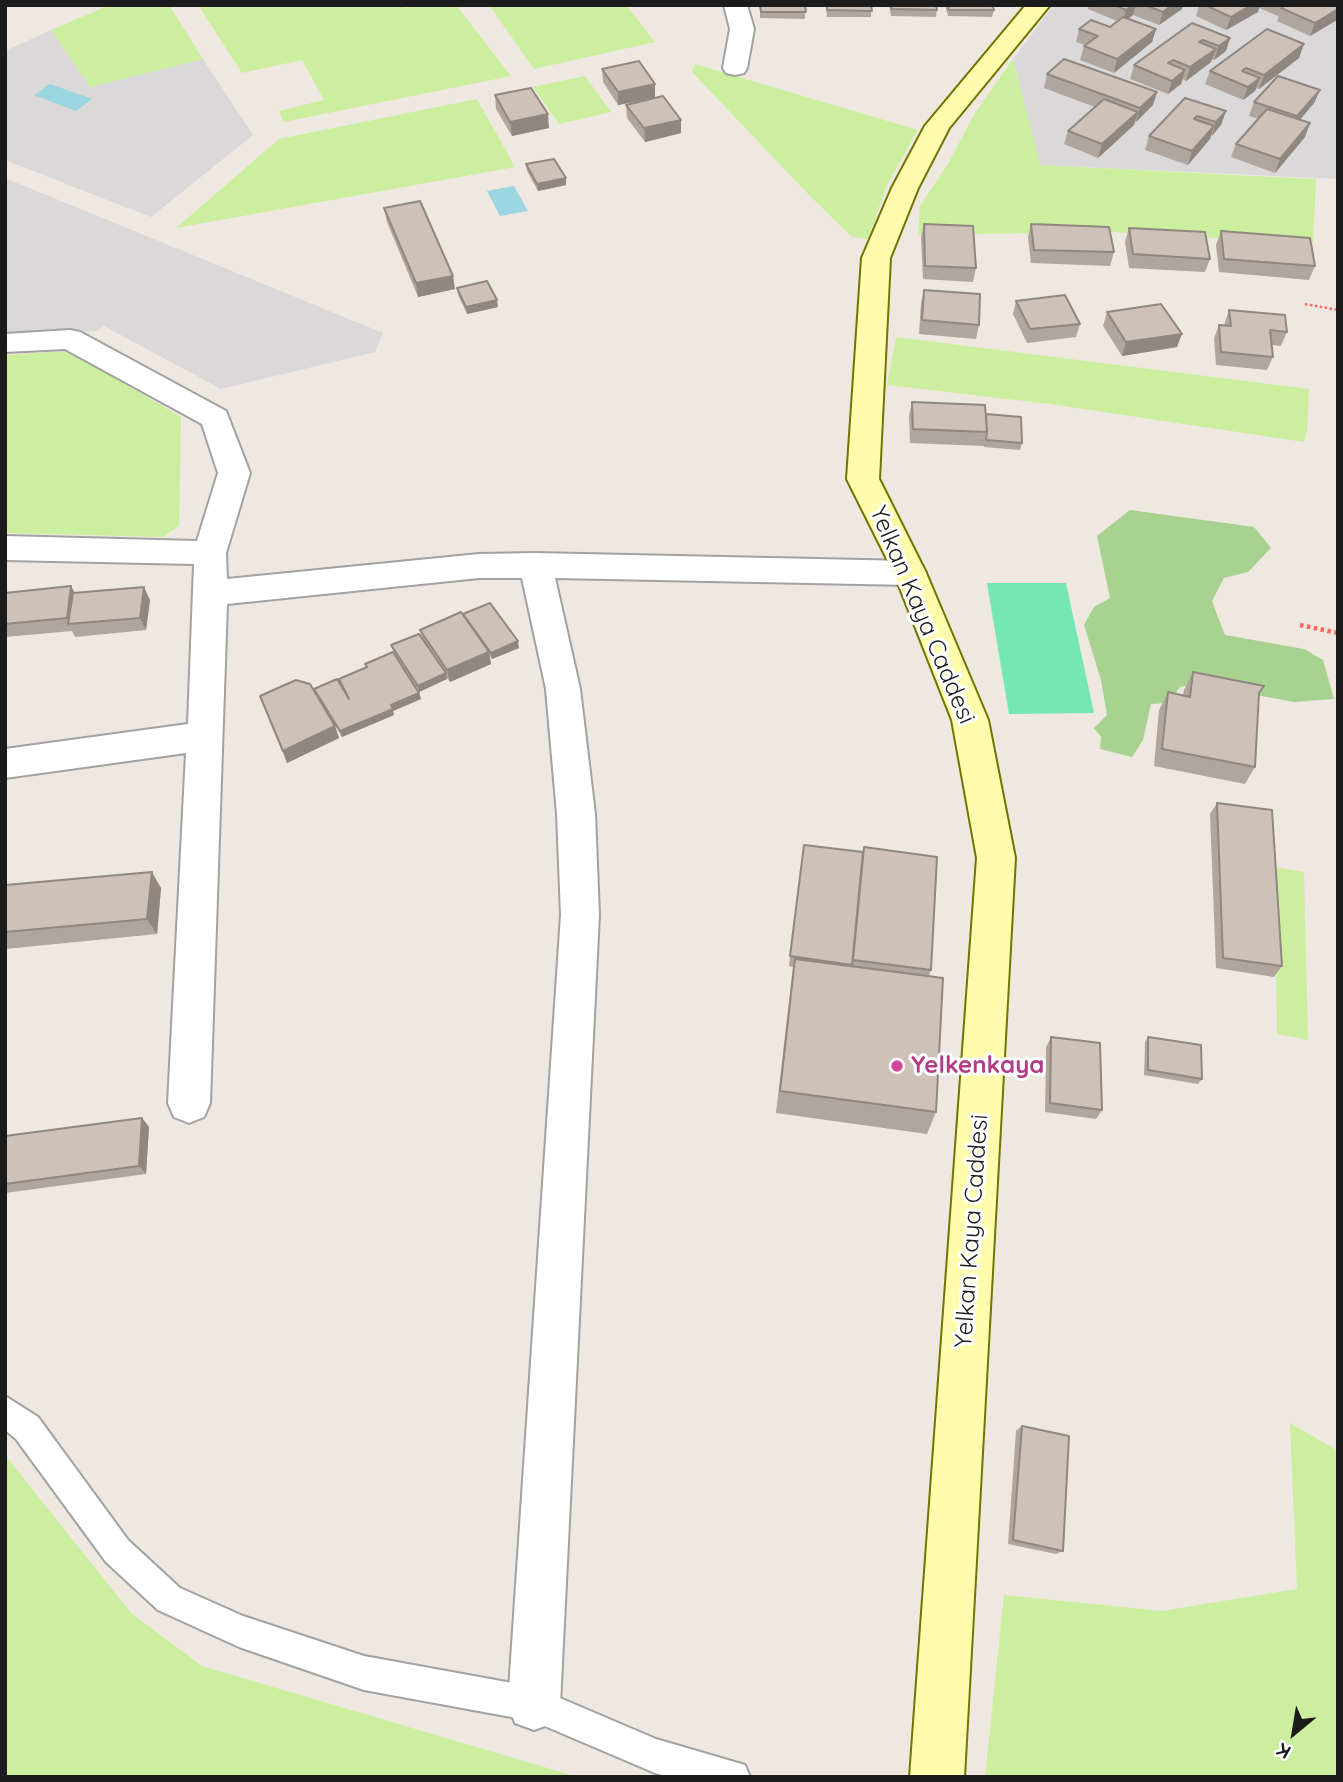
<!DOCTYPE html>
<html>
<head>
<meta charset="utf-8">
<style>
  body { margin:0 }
  #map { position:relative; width:1343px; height:1782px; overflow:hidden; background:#eee8e0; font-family:Quicksand,sans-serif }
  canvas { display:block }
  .frame { position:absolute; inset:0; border:7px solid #1b1b1b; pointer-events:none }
  .north { position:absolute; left:1259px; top:1698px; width:70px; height:70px; -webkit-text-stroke:5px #fff; paint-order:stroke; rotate:210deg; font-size:19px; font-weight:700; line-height:28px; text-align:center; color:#1b1b1b }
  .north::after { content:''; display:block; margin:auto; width:24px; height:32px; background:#1b1b1b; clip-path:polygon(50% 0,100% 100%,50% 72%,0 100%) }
</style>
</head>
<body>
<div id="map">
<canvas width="1343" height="1782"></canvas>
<div class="frame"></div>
<div class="north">K</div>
</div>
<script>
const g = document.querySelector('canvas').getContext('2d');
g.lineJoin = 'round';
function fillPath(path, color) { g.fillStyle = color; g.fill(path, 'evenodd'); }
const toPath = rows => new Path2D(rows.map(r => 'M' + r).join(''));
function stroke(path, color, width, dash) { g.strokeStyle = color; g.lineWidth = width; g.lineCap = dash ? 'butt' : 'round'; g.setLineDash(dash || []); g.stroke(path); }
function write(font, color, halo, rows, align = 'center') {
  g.font = font + ' Quicksand,sans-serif'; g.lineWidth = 6; g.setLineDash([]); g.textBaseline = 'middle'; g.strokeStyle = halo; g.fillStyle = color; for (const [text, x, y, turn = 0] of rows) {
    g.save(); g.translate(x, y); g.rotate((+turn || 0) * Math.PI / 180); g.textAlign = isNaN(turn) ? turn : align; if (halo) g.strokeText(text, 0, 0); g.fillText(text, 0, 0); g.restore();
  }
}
fillPath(toPath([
  [1054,5,1338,5,1335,13,1338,18,1338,179,1039,165,1013,59],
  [51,30,90,86,203,59,253,135,151,217,5,160,5,51],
  [5,178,383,333,375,352,221,389,104,326,97,331,5,335]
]), '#dad8d8');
fillPath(toPath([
  [110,5,169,5,203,59,90,87,51,30],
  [198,5,403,5,405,8,421,5,456,5,511,76,284,122,279,111,324,100,302,60,242,73],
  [489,5,626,5,655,42,534,69],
  [1013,59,1040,165,1316,179,1313,244,1112,232,918,235,920,206,948,164,975,113],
  [695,64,918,130,887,185,868,239,852,237,808,194,692,72],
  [585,76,611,112,559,124,533,87],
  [477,99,515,167,176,228,279,139],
  [896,337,1309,389,1307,432,1304,442,1050,404,887,385],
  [69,351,181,417,179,526,163,537,5,533,5,355],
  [1275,867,1304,872,1308,1040,1277,1034],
  [1290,1423,1338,1451,1338,1777,985,1777,1004,1595,1162,1611,1297,1589],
  [5,1455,132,1614,202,1666,578,1777,5,1777]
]), '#ccef9f');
fillPath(toPath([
  [1130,510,1254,527,1271,548,1248,572,1224,578,1212,601,1225,635,1304,649,1323,660,1334,699,1294,702,1196,684,1180,687,1169,703,1151,704,1143,740,1132,757,1100,749,1101,737,1094,728,1107,715,1101,680,1084,625,1094,607,1110,598,1097,536]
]), '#a8d290');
fillPath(toPath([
  [987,583,1066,583,1094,713,1009,714]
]), '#74e7b2');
fillPath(toPath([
  [50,84,92,99,76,111,34,95],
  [514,186,528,211,500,216,487,191]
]), '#9bd6e1');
const lane = toPath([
  [5,1396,38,1417,128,1540,180,1588,243,1616,364,1656,534,1687,656,1739,745,1765,750,1777,669,1777,655,1773,533,1721,364,1690,239,1647,158,1610,106,1562,16,1439,5,1430,5,1396]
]);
const street = toPath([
  [724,5,747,5,754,29,747,68,744,73,735,75,726,73,723,68,730,29,724,5],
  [70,330,80,332,226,411,250,473,226,553,227,579,479,554,536,553,910,561,922,565,926,573,922,581,910,585,555,578,580,689,595,814,599,915,560,1704,553,1723,534,1730,515,1723,508,1704,561,915,557,814,546,689,522,578,479,578,227,604,210,1103,204,1117,189,1123,174,1117,168,1103,186,753,5,778,5,749,188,724,194,564,5,560,5,536,197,541,218,473,202,424,65,349,5,352,5,334,70,330]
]);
const secondary = toPath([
  [1026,5,1050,5,949,128,918,188,890,258,879,479,926,573,988,720,1015,858,964,1777,910,1777,977,858,952,720,894,573,847,479,862,258,892,188,925,126,1026,5]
]);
stroke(lane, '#a2a2a2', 4);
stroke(street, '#a2a2a2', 4);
stroke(secondary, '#717500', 4);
stroke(toPath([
  [1305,304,1338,310]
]), '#ff6560', 2.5, [2.5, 2.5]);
stroke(toPath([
  [1300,625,1338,633]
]), '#ff6560', 4.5, [3.5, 3.5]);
fillPath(lane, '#fff');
fillPath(street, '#fff');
fillPath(secondary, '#fffdad');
fillPath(toPath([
  [760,5,805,5,805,19,760,18],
  [826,5,871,5,871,17,827,17],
  [889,5,936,5,937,10,936,17,891,16],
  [945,5,992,5,994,10,992,17,948,16],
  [1089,5,1183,5,1182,9,1159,25,1133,15,1129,18,1156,29,1152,42,1114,73,1080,60,1084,46,1085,45,1076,42,1079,29,1110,27,1117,21,1088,9],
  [1198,5,1338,5,1338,18,1337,20,1310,36,1277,21,1279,15,1278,16,1259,8,1258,12,1226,30,1196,16,1199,6],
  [1192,23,1230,38,1226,51,1214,60,1212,59,1211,62,1186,81,1183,79,1181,84,1168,94,1130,79,1134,65],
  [1304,44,1299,58,1259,89,1257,88,1255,91,1243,100,1205,84,1210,71],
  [602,69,655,98,618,105,603,82],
  [1047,74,1157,92,1153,105,1136,122,1135,121,1134,125,1098,158,1064,144,1068,131,1095,107,1044,88],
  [1320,90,1314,103,1300,120,1305,137,1275,173,1231,157,1236,144,1258,119,1249,116,1254,102],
  [495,95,549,128,512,136,496,109],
  [1185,98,1226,111,1221,125,1211,136,1210,139,1188,165,1145,150,1149,136],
  [626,105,681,133,645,142,627,118],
  [526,164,566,178,566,185,538,191,527,171],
  [384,208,455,289,418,297,387,222],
  [924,224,976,268,973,282,923,279,921,237],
  [1031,224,1114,252,1110,266,1031,263,1028,237],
  [1129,228,1210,259,1205,272,1129,268,1125,242],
  [1221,231,1315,266,1309,280,1219,272,1216,245],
  [457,288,498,307,467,314,458,295],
  [924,290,979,325,976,339,919,334,921,303],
  [1016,301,1080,324,1076,337,1027,343,1013,314],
  [1229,310,1287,332,1281,346,1272,345,1273,357,1267,370,1216,365,1214,338,1219,325,1224,325],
  [1107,312,1177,347,1122,356,1103,326],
  [912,402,986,414,1022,443,1020,450,984,447,984,444,984,446,910,443,909,415],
  [71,586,74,593,150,600,146,630,75,637,72,631,5,637,5,593],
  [464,616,519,648,492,659,489,655,491,664,450,682,446,677,447,679,419,692,393,651,391,645,422,639,420,630],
  [365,664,419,693,421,699,393,711,394,715,342,737,334,724,339,738,287,763,260,696,315,692,342,687,339,679,366,667],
  [1193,672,1264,686,1258,696,1255,767,1245,784,1154,766,1159,710,1168,692,1183,695,1184,690],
  [1217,803,1282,966,1274,977,1216,968,1210,814],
  [804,845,863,852,864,847,931,970,929,976,936,1112,927,1134,776,1113,793,967,789,966],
  [5,885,161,888,157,934,5,949],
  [1051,1037,1102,1110,1096,1119,1045,1112,1046,1047],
  [1148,1037,1202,1079,1198,1084,1144,1075,1145,1042],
  [142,1118,149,1127,146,1174,5,1193,5,1136],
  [1022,1426,1063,1551,1056,1554,1008,1544,1016,1431]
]), '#b1a69e');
fillPath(toPath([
  [1132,5,1136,5,1133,15,1122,23,1126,10],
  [1172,5,1183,5,1182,9,1159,25,1163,12],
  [1251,5,1260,5,1258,12,1226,30,1231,17],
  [1338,9,1337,20,1310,36,1315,23],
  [1156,29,1152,42,1114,73,1117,59],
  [1230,38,1226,51,1214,60,1219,46],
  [1304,44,1299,58,1259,89,1264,75],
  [1216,49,1211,62,1186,81,1190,67],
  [1185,70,1181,84,1168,94,1172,81],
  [1260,78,1255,91,1243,100,1248,87],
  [655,84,655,98,618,105,618,92],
  [1320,90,1314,103,1291,130,1297,116],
  [1157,92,1153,105,1136,122,1140,108],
  [1226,111,1221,125,1212,136,1216,122],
  [1138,112,1134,125,1098,158,1102,144],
  [548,114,549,128,512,136,510,122],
  [681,120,681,133,645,142,644,128],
  [1310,123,1305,137,1275,173,1280,159],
  [1214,126,1210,139,1188,165,1192,151],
  [566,178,566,185,538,191,537,184],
  [453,276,455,289,418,297,416,283],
  [497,300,498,307,467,314,466,307],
  [1182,334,1177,347,1122,356,1126,342],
  [71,586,78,599,70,624,67,618],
  [144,587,150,600,146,630,140,618],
  [518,641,519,648,492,659,491,653],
  [489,652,491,664,450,682,447,670],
  [446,673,447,679,419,692,418,686],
  [419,693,421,699,393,711,394,715,342,737,340,731,391,705],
  [335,726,339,738,287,763,283,751],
  [152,872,161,888,157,934,147,919],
  [142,1118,149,1127,146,1174,139,1166]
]), '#908781');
const building = toPath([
  [760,5,805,5,806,12,761,12,760,5],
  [827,5,871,5,872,11,827,10,827,5],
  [891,5,936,5,937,10,892,9,891,5],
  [948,5,992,5,994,10,949,10,948,5],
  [1114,5,1132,5,1126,10,1114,5],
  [1145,5,1172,5,1163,12,1145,5],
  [1205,5,1251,5,1231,17,1205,5],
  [1286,5,1338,5,1338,9,1315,23,1281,8,1286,5],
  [1123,17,1156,29,1117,59,1084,46,1098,36,1079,29,1091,20,1110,27,1123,17],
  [1192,23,1230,38,1219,46,1203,40,1199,42,1216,49,1190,67,1173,60,1168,63,1185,70,1172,81,1134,65,1192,23],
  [1267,29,1304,44,1264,75,1246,68,1242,71,1260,78,1248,87,1210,71,1267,29],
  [1064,59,1157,92,1140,108,1047,74,1064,59],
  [639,61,655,84,618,92,602,69,639,61],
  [1278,76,1320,90,1297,116,1254,102,1278,76],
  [531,88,548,114,510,122,495,95,531,88],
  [663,96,681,120,644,128,626,105,663,96],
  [1185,98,1226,111,1216,122,1197,116,1194,119,1214,126,1192,151,1149,136,1185,98],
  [1104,99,1138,112,1102,144,1068,131,1104,99],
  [1267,109,1310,123,1280,159,1236,144,1267,109],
  [554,159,566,178,537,184,526,164,554,159],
  [420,201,453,276,416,283,384,208,420,201],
  [924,224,973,226,976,268,925,266,924,224],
  [1031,224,1109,227,1114,252,1034,250,1031,224],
  [1129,228,1205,232,1210,259,1133,254,1129,228],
  [1221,231,1310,238,1315,266,1224,259,1221,231],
  [487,281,497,300,466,307,457,288,487,281],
  [924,290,980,294,979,325,922,320,924,290],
  [1065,295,1080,324,1030,329,1016,301,1065,295],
  [1161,304,1182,334,1126,342,1107,312,1161,304],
  [1229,310,1285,315,1287,332,1270,330,1273,357,1221,352,1219,325,1231,326,1229,310],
  [912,402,985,405,987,432,913,429,912,402],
  [986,414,1021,417,1022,443,986,440,987,432,986,414],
  [71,586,67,618,5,624,5,593,71,586],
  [144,587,140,618,68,624,73,593,144,587],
  [490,603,518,641,491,653,463,614,490,603],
  [461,612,489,652,447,670,420,630,461,612],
  [419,634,446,673,418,686,391,645,419,634],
  [393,652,419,693,391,705,393,709,340,731,314,689,337,679,349,699,339,679,367,667,365,664,393,652],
  [1193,672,1264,686,1259,693,1255,767,1162,749,1168,692,1190,697,1193,672],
  [296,680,310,684,335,726,283,751,260,696,296,680],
  [1217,803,1272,810,1282,966,1223,958,1217,803],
  [804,845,863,852,852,965,790,956,804,845],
  [864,847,937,857,931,970,853,960,864,847],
  [152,872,147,919,5,932,5,885,152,872],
  [795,959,943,978,936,1112,780,1091,795,959],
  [1051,1037,1100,1043,1102,1110,1050,1103,1051,1037],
  [1148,1037,1201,1045,1202,1079,1148,1070,1148,1037],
  [142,1118,139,1166,5,1184,5,1136,142,1118],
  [1022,1426,1069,1436,1063,1551,1013,1540,1022,1426]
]);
fillPath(building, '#cec1b8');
stroke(building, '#908781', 2);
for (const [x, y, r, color] of [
  [897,1066,7,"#d1479c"]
]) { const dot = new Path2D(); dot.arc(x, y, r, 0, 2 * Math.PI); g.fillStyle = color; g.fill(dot); stroke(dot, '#fff', 2.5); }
write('24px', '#1b1b1b', '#fff', [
  ["Yelkan Kaya Caddesi",922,615,67],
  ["Yelkan Kaya Caddesi",972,1231,-86]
]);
write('bold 24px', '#b23c85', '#fff', [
  ["Yelkenkaya",911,1066]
], 'left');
</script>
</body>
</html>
